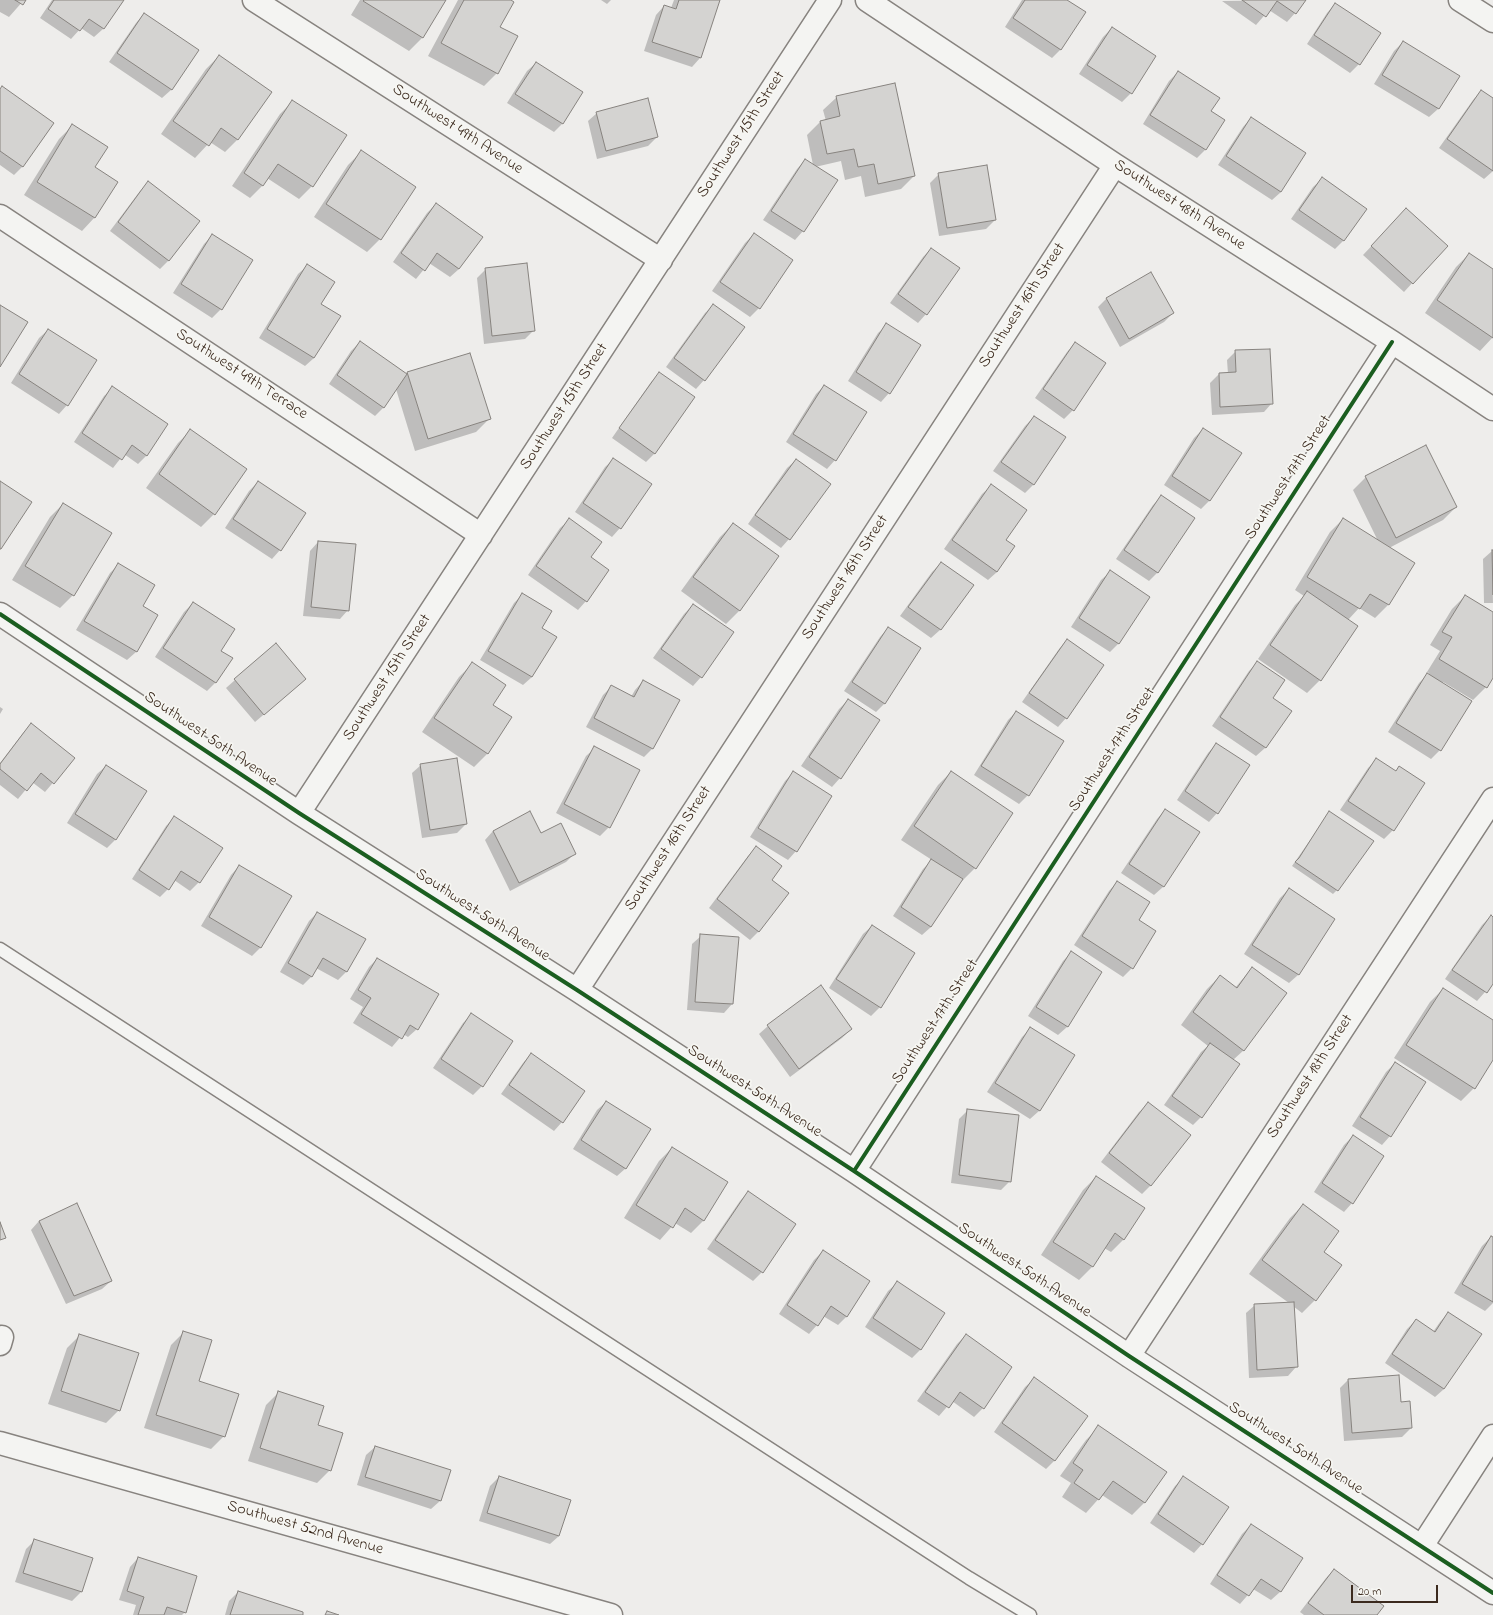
<!DOCTYPE html>
<html>
<head>
<meta charset="utf-8">
<style>
  body { margin:0 }
  #map { position:relative; width:1493px; height:1615px; overflow:hidden; background:#eeedeb; font-family:"Indie Flower",sans-serif }
  canvas { display:block }
  .scale { position:absolute; left:1351px; top:1585px; width:87px; height:18px; box-sizing:border-box; border:2px solid #3b2a1e; border-top:0; padding-left:5px; font-size:12px; line-height:14px; white-space:nowrap; color:#3b2a1e; -webkit-text-stroke:3px #f6f6f2; paint-order:stroke }
</style>
</head>
<body>
<div id="map">
<canvas width="1493" height="1615"></canvas>
<div class="scale">20 m</div>
</div>
<script>
const g = document.querySelector('canvas').getContext('2d');
g.lineJoin = 'round';
function fillPath(path, color) { g.fillStyle = color; g.fill(path, 'evenodd'); }
const toPath = rows => new Path2D(rows.map(r => 'M' + r).join(''));
function stroke(path, color, width, dash) { g.strokeStyle = color; g.lineWidth = width; g.lineCap = dash ? 'butt' : 'round'; g.setLineDash(dash || []); g.stroke(path); }
function write(font, color, halo, rows, align = 'center') {
  g.font = font + ' "Indie Flower",sans-serif'; g.lineWidth = 3.5; g.setLineDash([]); g.textBaseline = 'middle'; g.strokeStyle = halo; g.fillStyle = color; for (const [text, x, y, turn = 0] of rows) {
    g.save(); g.translate(x, y); g.rotate((+turn || 0) * Math.PI / 180); g.textAlign = isNaN(turn) ? turn : align; if (halo) g.strokeText(text, 0, 0); g.fillText(text, 0, 0); g.restore();
  }
}
fillPath(toPath([
  [0,0,24,0,9,17,0,12],
  [52,0,123,0,103,29,94,37,81,28,71,39,40,18],
  [360,0,445,0,422,38,409,51,351,15],
  [458,0,509,0,499,27,497,73,484,86,428,56],
  [601,0,611,0,607,4],
  [674,0,719,0,700,58,692,67,644,51,656,15,664,6,671,8],
  [1022,0,1065,0,1061,49,1052,58,1005,27],
  [1304,0,1295,13,1287,22,1269,10,1256,25,1222,1],
  [1335,4,1359,64,1350,73,1307,44,1327,13],
  [144,14,198,50,171,90,162,98,109,62,136,23],
  [1112,28,1131,93,1122,102,1079,74,1103,37],
  [1403,42,1458,76,1438,109,1429,117,1374,84,1394,51],
  [219,56,238,139,225,152,210,142,195,158,161,134,206,69],
  [536,63,582,92,562,124,554,132,507,103,527,71],
  [1178,72,1210,111,1224,120,1205,150,1197,158,1143,124,1169,81],
  [0,90,53,124,22,167,14,175,0,165],
  [1481,91,1493,99,1493,171,1484,179,1439,148,1473,100],
  [837,97,914,176,901,189,865,197,861,176,845,180,841,161,815,167,803,231,795,240,763,220,797,169,805,160,813,165,807,135,820,122,826,121,823,110],
  [293,101,312,186,299,199,267,178,263,185,250,198,232,186,280,114],
  [597,113,657,137,648,146,597,159,588,121],
  [1251,118,1281,192,1272,200,1218,165,1243,127],
  [72,126,94,168,95,217,82,231,24,195,59,139],
  [361,152,414,187,380,239,367,252,314,217,348,165],
  [939,174,995,220,986,229,939,236,930,183],
  [1322,179,1366,209,1343,241,1335,249,1291,219,1313,187],
  [148,183,169,260,160,269,110,231,140,191],
  [436,204,459,269,450,277,429,263,416,279,393,262,427,213],
  [1398,218,1446,246,1404,292,1363,255],
  [754,234,791,260,759,308,750,317,712,291,745,243],
  [212,236,221,309,212,318,173,293,204,244],
  [931,249,926,314,918,323,890,303,923,257],
  [1469,254,1493,270,1493,337,1480,351,1425,313,1456,267],
  [307,266,314,358,305,366,259,338,298,274],
  [486,269,534,330,525,339,484,344,477,278],
  [1107,298,1173,313,1164,322,1120,347,1098,307],
  [714,305,704,380,696,389,666,367,705,313],
  [887,325,889,393,881,402,848,381,878,333],
  [48,330,67,405,59,414,11,383,39,338],
  [360,342,406,374,408,373,489,419,476,432,415,451,396,389,383,408,375,416,329,384,351,351],
  [1075,343,1073,410,1064,419,1035,398,1067,352],
  [1236,351,1272,403,1264,412,1212,415,1210,383,1219,374,1228,374,1227,360],
  [659,374,694,398,654,454,646,462,612,438,651,382],
  [824,386,835,460,827,469,786,442,816,394],
  [113,388,147,455,138,464,124,454,113,468,74,442,104,396],
  [1034,417,1034,484,1025,493,993,471,1025,426],
  [1203,429,1210,500,1201,509,1164,485,1194,438],
  [191,430,214,514,201,527,146,488,178,443],
  [614,459,620,528,612,537,575,512,605,467],
  [796,460,789,539,781,548,748,524,787,468],
  [1366,477,1456,507,1443,520,1389,548,1414,563,1388,605,1375,618,1359,608,1348,620,1320,680,1307,693,1258,659,1295,605,1304,596,1295,590,1330,532,1343,519,1378,541,1353,490],
  [258,482,280,550,272,559,225,528,249,491],
  [991,486,1005,540,997,572,988,580,944,549,982,494],
  [1162,496,1194,518,1157,573,1149,581,1116,559,1153,505],
  [63,504,73,595,60,608,12,580,50,517],
  [569,520,590,558,586,601,578,610,528,575,560,528],
  [733,524,777,557,739,611,726,624,681,591,720,537],
  [318,542,348,610,340,619,303,616,310,551],
  [1492,551,1493,603,1484,603,1483,559],
  [941,563,972,585,940,630,931,638,900,616,932,572],
  [118,565,141,606,157,616,136,652,127,660,76,630,110,573],
  [1110,572,1148,597,1118,644,1110,652,1071,627,1101,580],
  [522,595,541,628,555,637,532,677,523,685,480,660,514,603],
  [1465,596,1493,614,1493,676,1486,687,1473,700,1443,682,1442,683,1471,702,1440,750,1431,759,1388,732,1419,683,1429,673,1427,672,1440,651,1430,645,1452,609],
  [193,603,220,651,231,658,215,683,207,691,155,657,184,612],
  [693,605,701,677,693,686,653,658,684,614],
  [888,628,885,703,876,712,844,691,880,637],
  [1067,640,1066,718,1058,727,1022,702,1059,649],
  [1257,663,1271,698,1290,711,1265,748,1256,756,1212,726,1249,671],
  [472,664,491,705,511,718,487,754,474,767,422,732,459,677],
  [235,680,296,687,255,722,226,688],
  [643,681,678,700,652,749,644,757,586,727,603,695,612,686,631,697,635,690],
  [848,700,840,778,832,787,801,766,839,709],
  [0,707,3,709,0,714],
  [1016,712,1028,795,1019,804,974,775,1008,720],
  [31,725,74,758,45,792,32,782,18,799,0,785,0,763,23,733],
  [1216,744,1217,813,1209,822,1177,800,1208,753],
  [595,748,609,827,600,836,556,813,586,756],
  [1376,760,1395,772,1423,783,1393,830,1384,839,1340,810,1368,768],
  [421,765,466,824,457,833,422,838,412,773],
  [106,766,146,792,115,840,107,848,67,823,97,774],
  [951,772,975,868,962,881,961,880,931,927,922,935,893,916,923,869,932,860,901,840,938,785],
  [793,773,796,851,788,860,750,837,785,781],
  [1165,810,1198,832,1163,887,1154,895,1121,873,1157,819],
  [1329,813,1337,890,1333,894,1292,866],
  [174,818,221,848,199,882,190,891,174,880,168,889,160,897,132,879,166,826],
  [493,831,541,834,575,853,566,862,510,891,485,840],
  [756,848,770,880,759,931,750,940,709,908,748,856],
  [239,866,260,948,252,956,201,926,231,875],
  [1117,882,1137,920,1132,968,1123,977,1074,945,1109,891],
  [1289,889,1334,919,1298,975,1289,983,1244,954,1280,898],
  [317,913,347,971,338,980,316,968,312,976,303,985,280,972,309,921],
  [1491,916,1493,918,1493,983,1477,1001,1445,979,1482,925],
  [872,926,914,954,880,1007,871,1016,829,988,863,934],
  [701,936,738,938,732,1004,724,1013,687,1010,692,944],
  [1071,953,1101,972,1067,1027,1058,1035,1028,1016,1063,961],
  [377,959,417,1029,408,1037,403,1034,392,1047,353,1023,363,1007,350,999,369,967],
  [1252,968,1244,1050,1233,1060,1201,1117,1193,1125,1164,1105,1201,1052,1208,1046,1181,1025,1207,989,1220,976,1235,988],
  [1443,989,1493,1021,1493,1059,1474,1088,1461,1101,1394,1058,1430,1002],
  [472,1014,482,1086,473,1095,433,1068,463,1023],
  [768,1026,851,1029,842,1038,790,1077,759,1034],
  [1031,1028,1074,1055,1039,1111,1030,1119,987,1092,1022,1037],
  [531,1054,562,1122,554,1131,501,1094,523,1063],
  [1395,1063,1390,1136,1382,1145,1352,1126,1386,1072],
  [606,1102,626,1168,617,1176,573,1149,597,1110],
  [1148,1104,1151,1185,1142,1194,1101,1162,1139,1112],
  [968,1110,1010,1181,1001,1190,951,1183,959,1119],
  [1353,1136,1352,1203,1344,1212,1314,1192,1344,1145],
  [672,1148,704,1220,691,1233,675,1223,660,1240,624,1218,659,1161],
  [1096,1177,1124,1239,1111,1252,1104,1248,1092,1267,1079,1280,1041,1255,1083,1190],
  [748,1192,795,1224,762,1272,753,1281,707,1249,740,1201],
  [1303,1205,1323,1252,1315,1300,1302,1313,1293,1306,1296,1367,1288,1376,1249,1378,1246,1313,1255,1305,1289,1303,1249,1274,1290,1218],
  [39,1221,111,1281,102,1289,66,1304,31,1230],
  [1491,1237,1493,1238,1493,1303,1485,1311,1454,1293,1482,1246],
  [823,1251,847,1316,838,1325,823,1316,817,1325,809,1334,779,1314,814,1260],
  [897,1283,921,1349,912,1358,865,1327,888,1291],
  [1448,1313,1444,1389,1435,1397,1385,1363,1407,1329,1416,1320,1433,1332,1440,1322],
  [184,1332,198,1381,224,1436,211,1449,144,1428,171,1345],
  [80,1335,119,1410,106,1423,48,1404,67,1348],
  [966,1335,1011,1367,983,1408,974,1417,952,1401,939,1416,917,1401,957,1344],
  [1034,1379,1055,1460,1046,1469,994,1432,1025,1387],
  [1348,1380,1400,1403,1411,1428,1402,1437,1344,1441,1340,1388],
  [279,1392,330,1470,317,1483,248,1461,266,1405],
  [1099,1427,1145,1502,1132,1515,1102,1495,1086,1513,1062,1497,1071,1483,1060,1476,1086,1440],
  [375,1447,449,1471,440,1501,431,1509,357,1485,366,1455],
  [499,1477,559,1536,550,1544,479,1521,490,1486],
  [1184,1478,1202,1544,1194,1553,1150,1523,1175,1486],
  [1251,1525,1302,1558,1280,1592,1271,1600,1253,1589,1240,1604,1210,1584,1242,1534],
  [35,1540,91,1559,81,1592,72,1601,15,1582,26,1549],
  [138,1558,185,1612,182,1615,133,1615,136,1605,119,1600,130,1567],
  [1334,1570,1376,1615,1304,1615,1300,1612,1326,1578],
  [238,1592,301,1615,225,1615,229,1601]
]), '#0003');
const building = toPath([
  [15,0,26,0,23,5,15,0],
  [54,0,124,0,104,29,89,19,80,31,48,9,54,0],
  [364,0,446,0,423,38,363,1,364,0],
  [464,0,511,0,514,2,500,27,518,36,498,74,441,43,464,0],
  [679,0,720,0,701,58,652,42,664,5,676,9,679,0],
  [1025,0,1067,0,1086,12,1061,50,1013,18,1025,0],
  [1242,0,1306,0,1296,14,1277,1,1266,17,1242,0],
  [1335,3,1381,33,1360,65,1314,35,1335,3],
  [144,13,199,50,172,90,117,53,144,13],
  [1112,27,1156,56,1132,94,1087,65,1112,27],
  [1403,41,1460,76,1439,109,1382,75,1403,41],
  [219,55,272,92,238,140,221,128,209,146,173,121,219,55],
  [536,62,583,92,563,124,515,94,536,62],
  [1178,71,1220,98,1211,111,1225,120,1206,150,1150,115,1178,71],
  [895,83,915,176,878,184,874,164,858,167,854,149,827,154,820,121,840,116,836,96,895,83],
  [2,86,54,123,23,167,0,151,0,89,2,86],
  [1481,90,1493,98,1493,171,1447,139,1481,90],
  [648,98,658,137,606,151,596,112,648,98],
  [292,100,347,135,313,187,278,164,263,186,244,173,292,100],
  [1251,117,1306,153,1281,192,1226,156,1251,117],
  [72,124,108,147,95,167,118,182,95,218,37,182,72,124],
  [361,150,416,187,381,240,326,204,361,150],
  [805,159,838,180,804,232,771,211,805,159],
  [987,165,996,220,947,228,938,173,987,165],
  [1322,177,1367,209,1344,241,1299,210,1322,177],
  [148,181,200,221,169,261,118,222,148,181],
  [436,203,483,237,459,269,437,253,425,271,401,253,436,203],
  [1406,208,1448,246,1413,284,1371,246,1406,208],
  [754,233,793,260,760,309,720,282,754,233],
  [212,234,253,260,222,310,181,284,212,234],
  [931,248,960,268,927,315,898,294,931,248],
  [1469,253,1493,269,1493,338,1437,300,1469,253],
  [527,263,535,331,492,336,485,268,527,263],
  [307,264,335,282,321,304,341,316,314,358,267,329,307,264],
  [1151,272,1174,313,1129,339,1106,298,1151,272],
  [713,304,745,327,705,381,674,358,713,304],
  [0,305,28,322,0,367,0,305],
  [886,323,921,345,890,394,856,372,886,323],
  [48,329,97,360,68,406,19,374,48,329],
  [360,341,407,374,384,408,337,375,360,341],
  [1075,342,1106,363,1074,411,1043,389,1075,342],
  [1270,349,1273,404,1220,407,1219,373,1236,372,1235,350,1270,349],
  [470,353,491,419,428,439,407,372,470,353],
  [659,372,695,397,655,454,619,428,659,372],
  [824,385,867,412,836,461,793,434,824,385],
  [112,386,168,424,147,456,132,445,122,460,82,433,112,386],
  [1034,416,1066,437,1034,485,1001,462,1034,416],
  [1203,428,1242,453,1210,501,1172,476,1203,428],
  [190,429,247,469,215,515,159,474,190,429],
  [1426,445,1457,507,1396,538,1365,476,1426,445],
  [613,458,652,484,621,529,583,503,613,458],
  [796,459,831,484,790,540,755,515,796,459],
  [0,481,32,502,1,549,0,549,0,481],
  [258,481,306,513,281,551,233,519,258,481],
  [991,484,1027,510,1006,540,1015,546,997,572,952,540,991,484],
  [1161,495,1195,518,1158,573,1124,550,1161,495],
  [63,503,112,533,74,596,25,566,63,503],
  [569,518,602,542,591,557,609,570,587,602,536,566,569,518],
  [1343,518,1415,563,1389,605,1370,594,1360,609,1307,577,1343,518],
  [733,523,779,556,740,611,693,577,733,523],
  [318,541,356,544,349,611,311,607,318,541],
  [1492,550,1493,550,1493,595,1492,550],
  [941,562,974,585,941,630,908,607,941,562],
  [118,563,155,585,143,606,158,615,137,652,84,621,118,563],
  [1110,570,1150,597,1119,644,1079,618,1110,570],
  [1307,591,1358,626,1321,681,1270,645,1307,591],
  [522,593,552,611,542,628,557,637,532,677,488,651,522,593],
  [1465,595,1493,612,1493,678,1487,688,1439,659,1452,637,1442,632,1465,595],
  [193,602,235,629,221,651,233,658,216,683,163,648,193,602],
  [693,604,734,632,702,678,661,649,693,604],
  [888,627,921,648,885,704,852,682,888,627],
  [1067,639,1104,665,1067,719,1029,693,1067,639],
  [276,643,306,679,264,715,234,679,276,643],
  [1257,661,1285,680,1273,698,1292,711,1266,748,1220,717,1257,661],
  [472,662,506,685,493,705,512,717,488,754,434,718,472,662],
  [1427,673,1472,701,1441,751,1396,723,1427,673],
  [643,680,680,700,653,749,594,718,611,685,634,697,643,680],
  [848,699,880,720,841,779,809,757,848,699],
  [1016,711,1064,741,1029,796,981,766,1016,711],
  [31,723,75,758,54,784,41,773,27,791,0,769,0,764,31,723],
  [1216,743,1250,765,1218,814,1185,791,1216,743],
  [594,746,640,770,610,828,564,804,594,746],
  [457,758,467,824,430,830,420,764,457,758],
  [1376,758,1396,771,1399,766,1425,783,1394,831,1348,801,1376,758],
  [106,765,147,791,116,840,75,814,106,765],
  [793,771,832,796,797,852,758,828,793,771],
  [951,771,1013,813,976,869,914,826,951,771],
  [1165,809,1200,832,1164,887,1129,864,1165,809],
  [530,811,541,833,561,823,576,854,519,883,493,831,530,811],
  [1329,811,1374,841,1338,891,1295,862,1299,858,1329,811],
  [174,816,223,848,200,883,181,871,169,890,139,870,174,816],
  [756,846,782,866,772,880,789,893,759,932,717,899,756,846],
  [931,859,963,879,931,927,901,907,931,859],
  [239,865,292,896,261,948,209,917,239,865],
  [1117,881,1150,902,1139,920,1156,931,1133,969,1082,936,1117,881],
  [1289,888,1335,919,1299,975,1252,945,1289,888],
  [317,912,366,939,347,972,323,958,312,977,288,963,317,912],
  [1491,915,1493,917,1493,984,1487,993,1452,970,1491,915],
  [872,925,915,953,881,1008,836,979,872,925],
  [700,934,739,937,733,1004,695,1002,700,934],
  [1071,951,1102,972,1068,1027,1036,1007,1071,951],
  [377,958,439,994,418,1030,410,1025,402,1039,361,1014,371,998,358,990,377,958],
  [1252,967,1287,993,1244,1051,1193,1012,1220,975,1237,988,1252,967],
  [821,985,852,1029,799,1069,767,1025,821,985],
  [1443,988,1493,1020,1493,1060,1475,1089,1406,1045,1443,988],
  [471,1013,513,1041,483,1087,441,1059,471,1013],
  [1030,1027,1075,1055,1040,1111,995,1083,1030,1027],
  [1210,1043,1240,1064,1202,1118,1172,1096,1210,1043],
  [531,1053,585,1091,563,1123,509,1085,531,1053],
  [1395,1062,1426,1082,1391,1137,1360,1117,1395,1062],
  [606,1101,651,1129,626,1169,581,1140,606,1101],
  [1148,1102,1191,1135,1151,1186,1109,1153,1148,1102],
  [967,1109,1019,1115,1011,1182,959,1175,967,1109],
  [1353,1135,1384,1156,1353,1204,1322,1183,1353,1135],
  [672,1147,728,1182,704,1221,685,1208,673,1228,636,1205,672,1147],
  [1096,1176,1145,1208,1124,1240,1115,1233,1093,1267,1053,1242,1096,1176],
  [748,1191,796,1224,763,1273,715,1240,748,1191],
  [77,1203,112,1281,74,1296,39,1221,77,1203],
  [1303,1204,1339,1231,1324,1252,1342,1265,1316,1301,1262,1260,1303,1204],
  [0,1222,6,1238,0,1240,0,1222],
  [1491,1236,1493,1237,1493,1302,1462,1284,1491,1236],
  [823,1250,870,1281,847,1317,831,1306,818,1326,787,1305,823,1250],
  [897,1281,945,1313,921,1350,873,1318,897,1281],
  [1294,1302,1298,1367,1257,1370,1254,1304,1294,1302],
  [1448,1312,1482,1334,1444,1389,1392,1354,1416,1319,1435,1332,1448,1312],
  [183,1331,212,1340,199,1381,239,1394,225,1437,156,1415,183,1331],
  [79,1334,139,1353,120,1411,61,1391,79,1334],
  [966,1334,1012,1367,984,1409,960,1392,949,1408,925,1392,966,1334],
  [1399,1375,1401,1402,1410,1401,1412,1428,1352,1433,1348,1379,1399,1375],
  [1034,1377,1088,1416,1055,1461,1002,1423,1034,1377],
  [278,1391,324,1406,318,1425,343,1433,331,1471,260,1448,278,1391],
  [1098,1425,1167,1472,1145,1503,1113,1481,1099,1500,1074,1483,1083,1470,1073,1463,1098,1425],
  [375,1446,451,1470,441,1501,365,1477,375,1446],
  [499,1476,571,1500,559,1536,487,1513,499,1476],
  [1183,1476,1229,1507,1203,1545,1158,1514,1183,1476],
  [1251,1524,1303,1558,1281,1592,1261,1579,1249,1596,1217,1575,1251,1524],
  [34,1539,93,1558,82,1592,23,1573,34,1539],
  [138,1557,197,1576,186,1613,167,1607,164,1615,138,1615,144,1597,127,1591,138,1557],
  [1334,1569,1384,1606,1377,1615,1324,1615,1308,1603,1334,1569],
  [238,1591,303,1612,303,1615,230,1615,238,1591],
  [327,1611,339,1615,325,1615,327,1611]
]);
fillPath(building, '#d4d3d1');
stroke(building, '#87837f', 1);
const service = toPath([
  [0,949,969,1578,1030,1615]
]);
const minor = toPath([
  [254,0,661,260],
  [867,0,1115,165,1392,342,1493,409],
  [1460,0,1493,21],
  [0,216,481,535],
  [0,614,299,813,577,990,854,1171,1129,1356,1493,1593],
  [299,813,830,0],
  [577,990,1115,165],
  [854,1171,1392,342],
  [0,1344,2,1337],
  [1129,1356,1493,799],
  [0,1443,611,1615],
  [1422,1546,1493,1436]
]);
stroke(service, '#87837f', 15);
stroke(minor, '#87837f', 25);
stroke(service, '#f4f4f2', 12);
stroke(minor, '#f4f4f2', 22);
stroke(toPath([
  [0,614,299,813,577,990,854,1171,1129,1356,1493,1593],
  [854,1171,1392,342]
]), '#1b5e20', 4);
write('16px', '#3b2a1e', '#f6f6f2', [
  ["Southwest 49th Avenue",457,130,33],
  ["Southwest 15th Street",742,135,-57],
  ["Southwest 48th Avenue",1179,206,33],
  ["Southwest 16th Street",1023,306,-57],
  ["Southwest 49th Terrace",241,375,33],
  ["Southwest 15th Street",565,407,-57],
  ["Southwest 17th Street",1289,478,-57],
  ["Southwest 16th Street",846,578,-57],
  ["Southwest 15th Street",388,678,-57],
  ["Southwest 50th Avenue",210,740,34],
  ["Southwest 17th Street",1113,750,-57],
  ["Southwest 16th Street",669,849,-57],
  ["Southwest 50th Avenue",482,916,33],
  ["Southwest 17th Street",936,1022,-57],
  ["Southwest 18th Street",1311,1077,-57],
  ["Southwest 50th Avenue",754,1092,33],
  ["Southwest 50th Avenue",1024,1271,34],
  ["Southwest 50th Avenue",1295,1449,33],
  ["Southwest 52nd Avenue",305,1529,16]
]);
</script>
</body>
</html>
